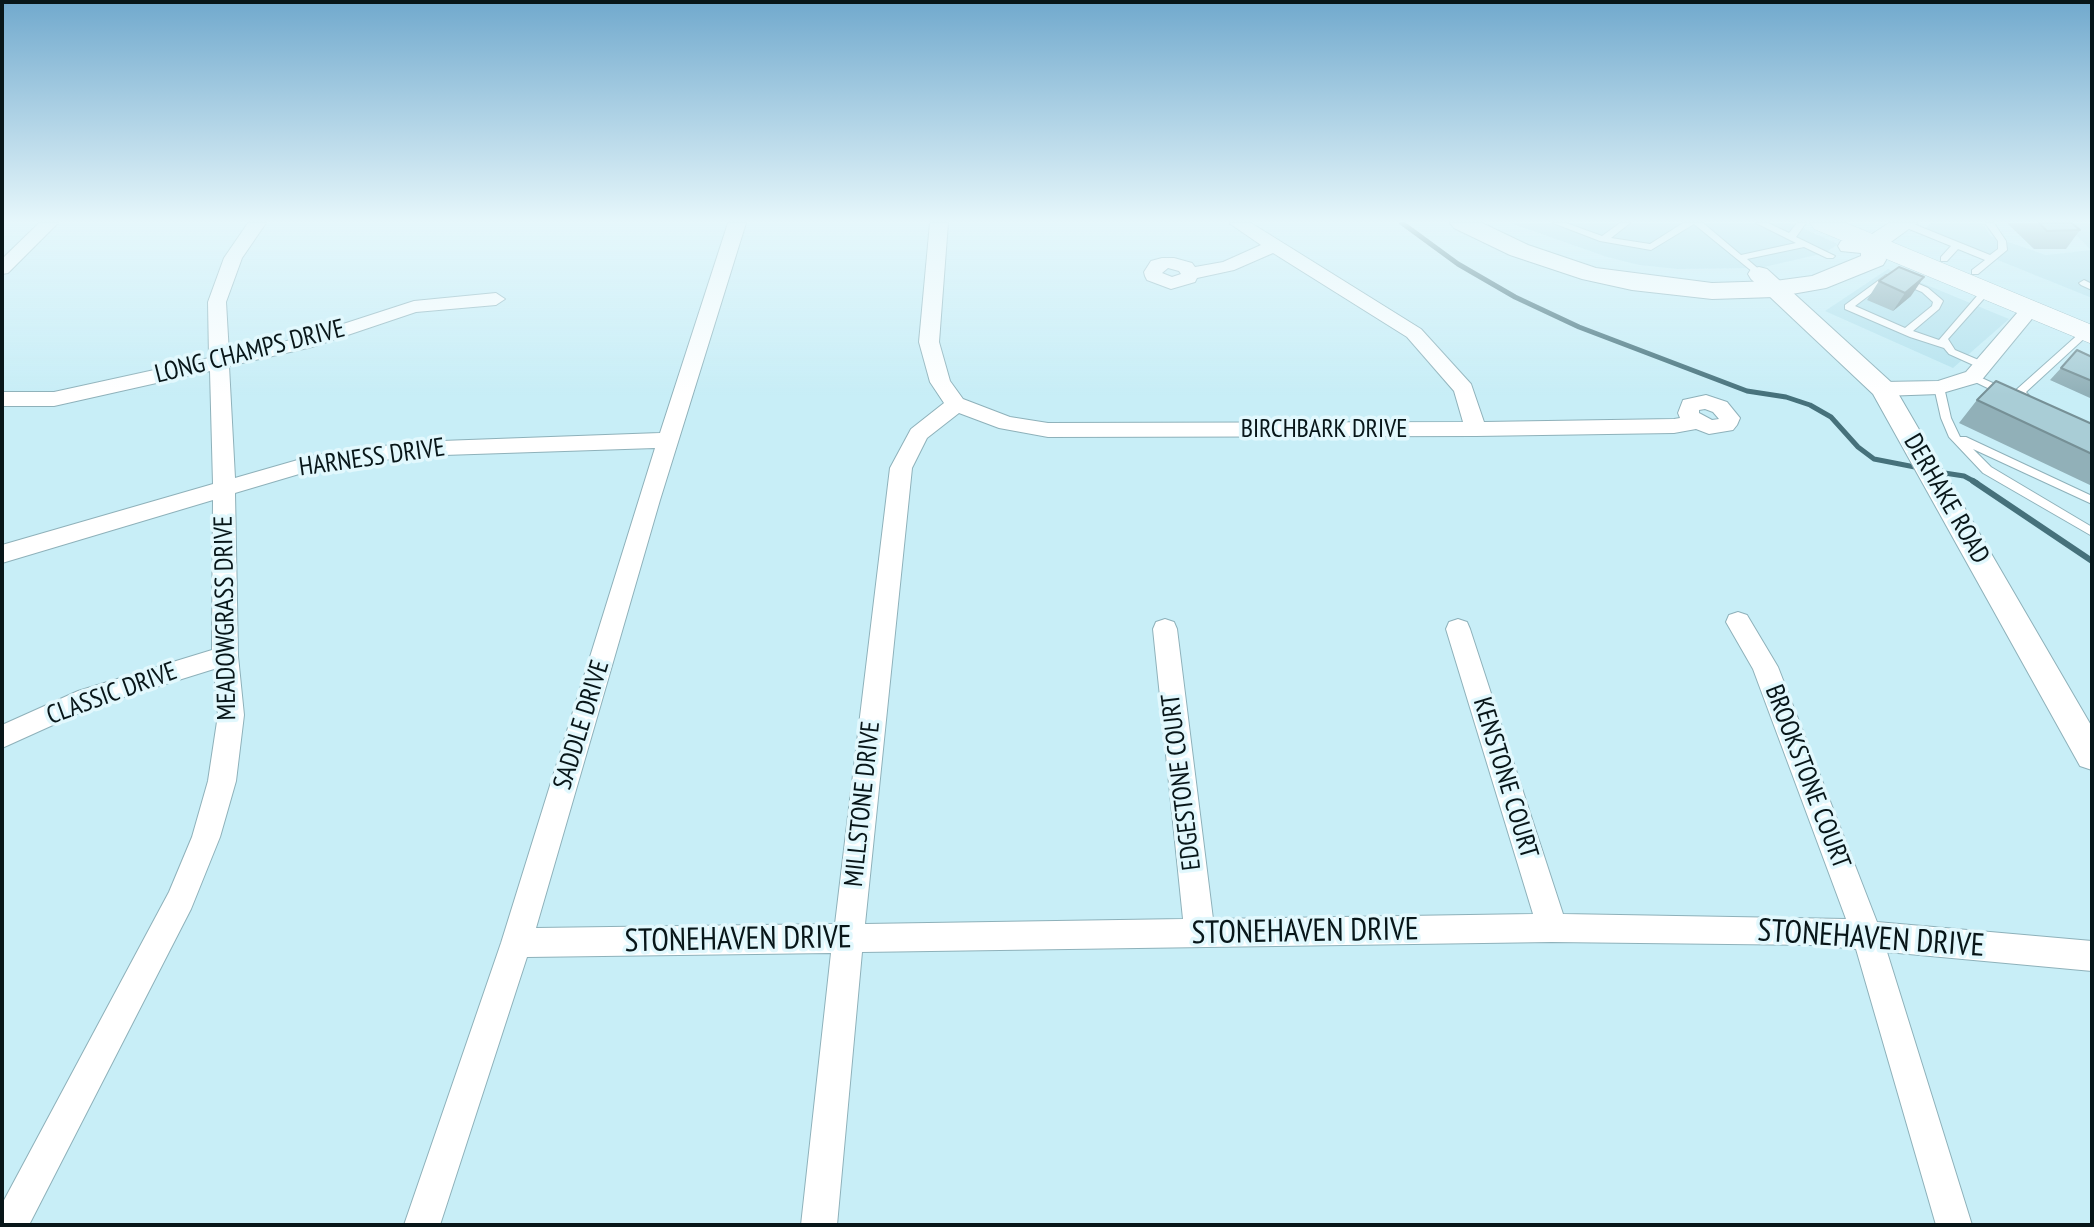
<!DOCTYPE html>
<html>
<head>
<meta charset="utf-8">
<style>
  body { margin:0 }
  #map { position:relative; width:2094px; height:1227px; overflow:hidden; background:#c8eef7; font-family:"PT Sans Narrow",sans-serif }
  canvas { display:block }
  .frame { position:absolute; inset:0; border:4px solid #081619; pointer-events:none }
</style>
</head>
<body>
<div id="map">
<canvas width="2094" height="1227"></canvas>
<div class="frame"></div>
</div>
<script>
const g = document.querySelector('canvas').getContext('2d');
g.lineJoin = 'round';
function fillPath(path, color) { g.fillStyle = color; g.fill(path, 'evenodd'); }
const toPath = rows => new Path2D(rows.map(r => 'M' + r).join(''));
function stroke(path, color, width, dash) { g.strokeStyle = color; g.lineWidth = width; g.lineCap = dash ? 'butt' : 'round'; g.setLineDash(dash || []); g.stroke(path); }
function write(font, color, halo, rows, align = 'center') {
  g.font = font + ' "PT Sans Narrow",sans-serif'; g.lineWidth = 7; g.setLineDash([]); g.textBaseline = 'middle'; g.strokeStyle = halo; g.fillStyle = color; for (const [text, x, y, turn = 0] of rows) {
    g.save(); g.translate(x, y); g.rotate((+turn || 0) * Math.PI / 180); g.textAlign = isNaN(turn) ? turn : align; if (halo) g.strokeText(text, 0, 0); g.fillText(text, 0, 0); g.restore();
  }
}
fillPath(toPath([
  [1510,223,1791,223,1838,244,1825,253,1760,268,1677,269,1639,265,1607,257],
  [1932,223,1982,223,1991,236,2046,255,2091,250,2064,223,2092,223,2092,298,1923,230],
  [1888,269,2009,319,1953,368,1825,311]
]), '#b4e2ee');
stroke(toPath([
  [1402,223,1458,264,1515,297,1579,327,1747,391,1786,397,1810,405,1831,417,1858,447,1874,459,1920,468],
  [1938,472,1964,476,1977,483]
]), '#46717b', 5);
stroke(toPath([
  [1973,481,2092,561]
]), '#46717b', 6);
const service = toPath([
  [1553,223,1566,223,1602,236,1620,223,1630,223,1611,238,1650,244,1683,223,1703,223,1741,255,1796,243,1756,223,1768,223,1789,233,1797,223,1806,223,1796,237,1835,256,1833,258,1827,258,1804,247,1747,259,1762,272,1764,274,1759,277,1694,224,1651,250,1600,241,1553,223],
  [1901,223,1911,223,1990,255,1998,249,1998,241,1985,223,1994,223,2006,241,2007,250,1978,274,1972,274,1972,270,1985,260,1958,249,1947,261,1941,261,1941,257,1951,246,1902,226,1901,223],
  [1886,275,1903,277,1928,288,1941,299,1943,301,1939,309,1913,331,1939,340,1983,289,1989,289,1989,293,1948,339,1955,350,1988,364,1988,368,1980,368,1949,354,1944,348,1910,337,1845,309,1845,305,1886,275],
  [1888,281,1898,282,1922,292,1933,302,1932,306,1905,328,1855,306,1888,281],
  [2084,280,2092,284,2092,290,2081,285,2079,283,2084,280],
  [2085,330,2090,333,2088,335,2026,392,2036,404,2035,406,2027,406,2016,394,2016,390,2082,331,2085,330],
  [1973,374,2008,390,2009,392,2004,395,2000,394,1969,379,1969,375,1973,374],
  [1939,384,1944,387,1951,418,1960,437,1966,437,2092,496,2092,504,1973,449,1991,467,2092,527,2092,536,1983,473,1949,437,1941,418,1934,387,1939,384]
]);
const minor = toPath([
  [39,223,58,223,8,273,2,274,2,259,39,223],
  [248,223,266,223,242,258,226,302,229,354,300,338,414,301,496,293,505,299,496,305,416,312,312,347,229,366,235,478,315,455,414,442,660,433,728,223,746,223,660,500,536,928,835,924,890,468,911,429,944,403,930,382,919,342,930,223,948,223,939,342,950,381,963,399,1010,417,1048,423,1463,422,1454,391,1407,337,1273,253,1234,270,1197,278,1195,282,1171,289,1147,280,1145,276,1144,272,1151,261,1162,258,1174,258,1192,263,1195,267,1223,262,1261,245,1229,223,1251,223,1421,329,1471,384,1484,422,1674,419,1680,418,1678,413,1683,400,1706,395,1727,402,1740,418,1737,425,1733,430,1709,434,1696,429,1674,433,1476,436,1048,437,999,428,959,413,927,438,912,468,865,924,1183,919,1153,629,1156,622,1165,619,1174,622,1177,629,1213,919,1533,914,1446,629,1449,622,1458,619,1467,622,1470,629,1563,914,1846,919,1753,669,1726,622,1729,615,1738,612,1747,615,1778,667,1877,922,2092,941,2092,971,1887,952,1972,1225,1936,1225,1856,949,1816,945,1552,942,862,952,837,1225,801,1225,831,953,527,957,440,1225,404,1225,501,943,655,448,414,456,316,469,235,493,238,656,244,715,236,781,220,837,191,909,29,1225,2,1225,2,1204,169,892,192,837,208,781,218,715,214,669,95,706,2,748,2,725,78,691,212,650,213,500,2,563,2,545,213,484,210,371,54,406,2,406,2,392,54,392,209,358,208,302,224,258,248,223],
  [1168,268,1179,271,1181,274,1172,277,1162,273,1168,268],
  [1705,409,1713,412,1719,419,1712,420,1699,413,1699,410,1705,409],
  [2031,303,2040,309,1980,382,1939,394,1883,396,1876,394,1873,389,1876,384,1883,382,1938,381,1966,372,2024,305,2031,303]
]);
const tertiary = toPath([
  [1759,267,1767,269,1892,383,2092,727,2092,770,2080,766,1873,394,1751,279,1748,274,1751,269,1759,267]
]);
const secondary = toPath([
  [1450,223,1482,223,1528,245,1596,268,1712,283,1775,281,1812,276,1861,256,1861,253,1841,251,1838,246,1841,241,1866,238,1889,223,1917,223,1884,247,1886,260,1883,265,1826,288,1775,297,1712,299,1632,290,1582,279,1510,255,1454,228,1450,223]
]);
const primary = toPath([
  [1810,223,1846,223,2092,325,2092,344,1814,229,1810,223]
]);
stroke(service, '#8eb1ba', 2);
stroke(minor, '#8eb1ba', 2);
stroke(tertiary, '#8eb1ba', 2);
stroke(secondary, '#8eb1ba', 2);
stroke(primary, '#8eb1ba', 1);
fillPath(service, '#fff');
fillPath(minor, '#fff');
fillPath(tertiary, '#fff');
fillPath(secondary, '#fff');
fillPath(primary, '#fff');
fillPath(toPath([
  [2007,223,2072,223,2080,230,2066,249,2034,249],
  [1879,281,1911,296,1893,311,1867,300],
  [2092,357,2092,395,2090,398,2050,380,2061,368],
  [1977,400,2092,424,2092,486,1959,423]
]), '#91b0b8');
fillPath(toPath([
  [1924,277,1911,296,1893,311,1905,293]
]), '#769096');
const building = toPath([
  [2039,223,2072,223,2080,230,2047,231,2039,223],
  [1899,267,1924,277,1905,293,1879,281,1899,267],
  [2077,350,2092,357,2092,381,2061,368,2077,350],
  [1996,381,2092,424,2092,454,1977,400,1996,381]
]);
fillPath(building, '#a9cdd6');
stroke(building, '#769096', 2);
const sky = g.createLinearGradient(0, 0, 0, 395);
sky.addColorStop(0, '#71a9cd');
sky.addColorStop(0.56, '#e6f7fb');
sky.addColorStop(1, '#e6f7fb00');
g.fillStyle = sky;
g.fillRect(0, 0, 2094, 395);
write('26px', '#081619', '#e2f8fd', [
  ["LONG CHAMPS DRIVE",250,352,-14],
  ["BIRCHBARK DRIVE",1324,430],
  ["HARNESS DRIVE",372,458,-8],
  ["DERHAKE ROAD",1946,499,60],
  ["MEADOWGRASS DRIVE",226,618,-91],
  ["CLASSIC DRIVE",112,694,-20],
  ["SADDLE DRIVE",582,725,-73],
  ["BROOKSTONE COURT",1807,777,69],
  ["KENSTONE COURT",1505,778,73],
  ["EDGESTONE COURT",1182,782,-97],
  ["MILLSTONE DRIVE",863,804,-84]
]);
write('32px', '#081619', '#e2f8fd', [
  ["STONEHAVEN DRIVE",1305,932,-1],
  ["STONEHAVEN DRIVE",1871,939,4],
  ["STONEHAVEN DRIVE",738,940,-1]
]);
</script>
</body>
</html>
